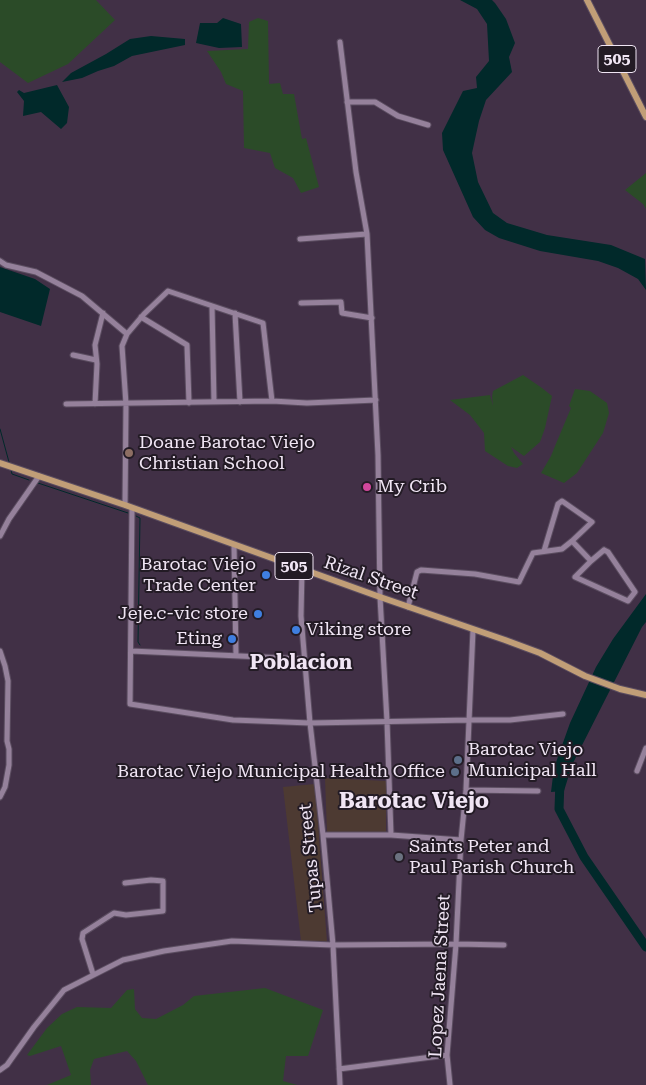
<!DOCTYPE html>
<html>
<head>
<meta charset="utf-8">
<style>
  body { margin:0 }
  canvas { display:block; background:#413046 }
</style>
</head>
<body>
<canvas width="646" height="1085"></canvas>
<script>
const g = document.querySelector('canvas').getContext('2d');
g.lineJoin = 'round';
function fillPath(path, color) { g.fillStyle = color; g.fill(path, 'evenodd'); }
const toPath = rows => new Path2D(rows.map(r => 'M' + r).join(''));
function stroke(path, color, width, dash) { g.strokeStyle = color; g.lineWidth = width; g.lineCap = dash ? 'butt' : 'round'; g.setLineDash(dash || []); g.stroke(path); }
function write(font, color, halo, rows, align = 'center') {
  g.font = font + ' "Roboto Serif",serif'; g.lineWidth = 4; g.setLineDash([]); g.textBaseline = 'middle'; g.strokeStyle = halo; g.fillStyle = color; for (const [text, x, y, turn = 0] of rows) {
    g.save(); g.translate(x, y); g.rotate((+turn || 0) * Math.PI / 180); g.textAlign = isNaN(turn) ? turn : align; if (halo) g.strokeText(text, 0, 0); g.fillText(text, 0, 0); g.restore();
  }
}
fillPath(toPath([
  [325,778,386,781,386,833,327,832],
  [315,784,327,942,301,941,283,787]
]), '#4d3a32');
fillPath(toPath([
  [0,0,96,0,115,20,68,64,28,83,0,62],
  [258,18,268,21,269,84,280,83,283,94,294,94,302,139,306,138,319,187,301,193,293,178,275,168,270,153,244,148,243,91,226,84,221,72,207,51,248,49,249,22],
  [646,173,646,209,643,204,625,190],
  [523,375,542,388,552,396,545,428,540,442,524,456,511,447,514,453,523,464,517,468,508,466,485,451,484,433,470,415,450,400,490,395,493,406,498,418,493,406,492,397,493,391],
  [575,389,590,391,607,403,609,413,603,433,577,473,564,483,541,473,551,456,555,446,571,408,569,406],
  [265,988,323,1010,308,1056,286,1056,283,1081,297,1085,148,1085,136,1061,127,1051,94,1059,90,1070,91,1085,47,1085,71,1075,61,1046,30,1056,27,1055,47,1028,62,1014,77,1007,111,1008,127,990,134,989,135,1009,142,1018,156,1019,183,1005,194,996]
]), '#2b4b28');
fillPath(toPath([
  [460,0,492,0,495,3,506,19,515,43,509,57,512,72,486,100,479,121,472,153,478,182,493,213,507,223,547,235,611,245,645,259,646,290,638,279,618,268,598,261,540,251,499,238,485,230,473,217,443,150,442,133,463,91,477,88,476,77,489,61,487,24,477,9],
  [223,18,241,24,242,47,219,48,196,43,200,23,217,23],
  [151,36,185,39,185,45,132,56,114,66,98,71,82,78,62,82,71,73,106,54,130,39],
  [57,85,69,107,67,123,61,129,41,112,23,116,24,101,17,92,19,90,24,93],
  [0,267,35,279,50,289,41,326,0,312],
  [646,594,646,622,642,627,572,765,564,791,551,792,554,768,570,723,596,667,613,639]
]), '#01292a');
stroke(toPath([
  [0,429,9,462],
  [11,470,12,474,29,480],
  [38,483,128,513],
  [136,516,140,518,138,642,140,645]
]), '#01292a', 1);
stroke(toPath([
  [560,780,559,809,584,857,646,947]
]), '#01292a', 9);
const minor = toPath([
  [340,42,356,172,367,234,378,455,380,597,387,721,391,835],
  [347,102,375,102,398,116,428,125],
  [300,239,367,234],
  [0,261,6,265,36,272,82,296,127,334],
  [301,303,341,302,342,313,372,318],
  [212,306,214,402],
  [235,313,240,402],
  [141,317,187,345,189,403],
  [73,355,96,360],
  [66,404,272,401,307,403,376,400],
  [95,404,97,364,95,345,103,313],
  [125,505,126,404,122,346,127,334,144,314,168,291,263,323,272,401],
  [132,508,130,704,233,720,310,723,470,720,510,720,563,714],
  [0,536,9,519,39,476],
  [572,541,591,561],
  [234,545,236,655],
  [604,550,608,552,635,592,628,601,575,577,591,561,604,550],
  [302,569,301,616,310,723,323,835,333,945,340,1085],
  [408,607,417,572,421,570,475,574,519,582,533,553,562,549,572,541,592,522,562,501,558,504,544,551],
  [0,651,5,666,8,681,7,741,9,749,9,765,5,787,0,797],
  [131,651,305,659],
  [637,771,646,748],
  [466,790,538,791],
  [323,835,391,835,461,840],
  [93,974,82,939,83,933,114,913,126,915,163,911,163,881,151,880,125,883],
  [339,1069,447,1055],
  [0,1070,7,1065,34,1027,64,990,123,960,164,951,232,941,333,945,456,944,504,945],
  [450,1085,447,1055,456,944,461,840,466,790,473,630]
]);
const major = toPath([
  [587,0,646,117],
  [0,463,125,505,380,597,505,640,540,653,585,676,620,689,646,695]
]);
stroke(minor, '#5b4d60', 7);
stroke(major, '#5b4d60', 8);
stroke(minor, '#95819b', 5);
stroke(major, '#c19e77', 6);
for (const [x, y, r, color] of [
  [129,453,5,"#8d6e63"],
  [367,487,5,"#d1479c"],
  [266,575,5,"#3f7fe0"],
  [258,614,5,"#3f7fe0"],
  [296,630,5,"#3f7fe0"],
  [232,639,5,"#3f7fe0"],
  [458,760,5,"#5c6f8a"],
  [455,772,5,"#5c6f8a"],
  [399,857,5,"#6b7280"]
]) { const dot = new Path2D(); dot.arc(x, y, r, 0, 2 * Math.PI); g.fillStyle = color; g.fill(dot); stroke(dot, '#231b25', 2); }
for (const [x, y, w] of [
  [617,59,38],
  [294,566,38]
]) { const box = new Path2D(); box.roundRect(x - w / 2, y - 13.5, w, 27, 4); g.fillStyle = '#231b25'; g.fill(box); stroke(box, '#f0e5f4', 1); }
write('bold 16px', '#f0e5f4', null, [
  ["505",617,59],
  ["505",294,566]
]);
write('18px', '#f0e5f4', '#231b25', [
  ["Doane Barotac Viejo",139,443],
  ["Christian School",139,464],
  ["My Crib",377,487],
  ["Barotac Viejo",256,565,"right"],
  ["Trade Center",256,586,"right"],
  ["Jeje.c-vic store",248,614,"right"],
  ["Viking store",306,630],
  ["Eting",222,639,"right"],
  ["Barotac Viejo",468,750],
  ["Municipal Hall",468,771],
  ["Barotac Viejo Municipal Health Office",445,772,"right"],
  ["Saints Peter and",409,847],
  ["Paul Parish Church",409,868]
], 'left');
write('18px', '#f0e5f4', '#231b25', [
  ["Rizal Street",371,578,19],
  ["Tupas Street",311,858,-96],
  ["Lopez Jaena Street",440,976,-87]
]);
write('bold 20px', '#f0e5f4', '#231b25', [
  ["Poblacion",301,663]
]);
write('bold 22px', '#f0e5f4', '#231b25', [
  ["Barotac Viejo",414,802]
]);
</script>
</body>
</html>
